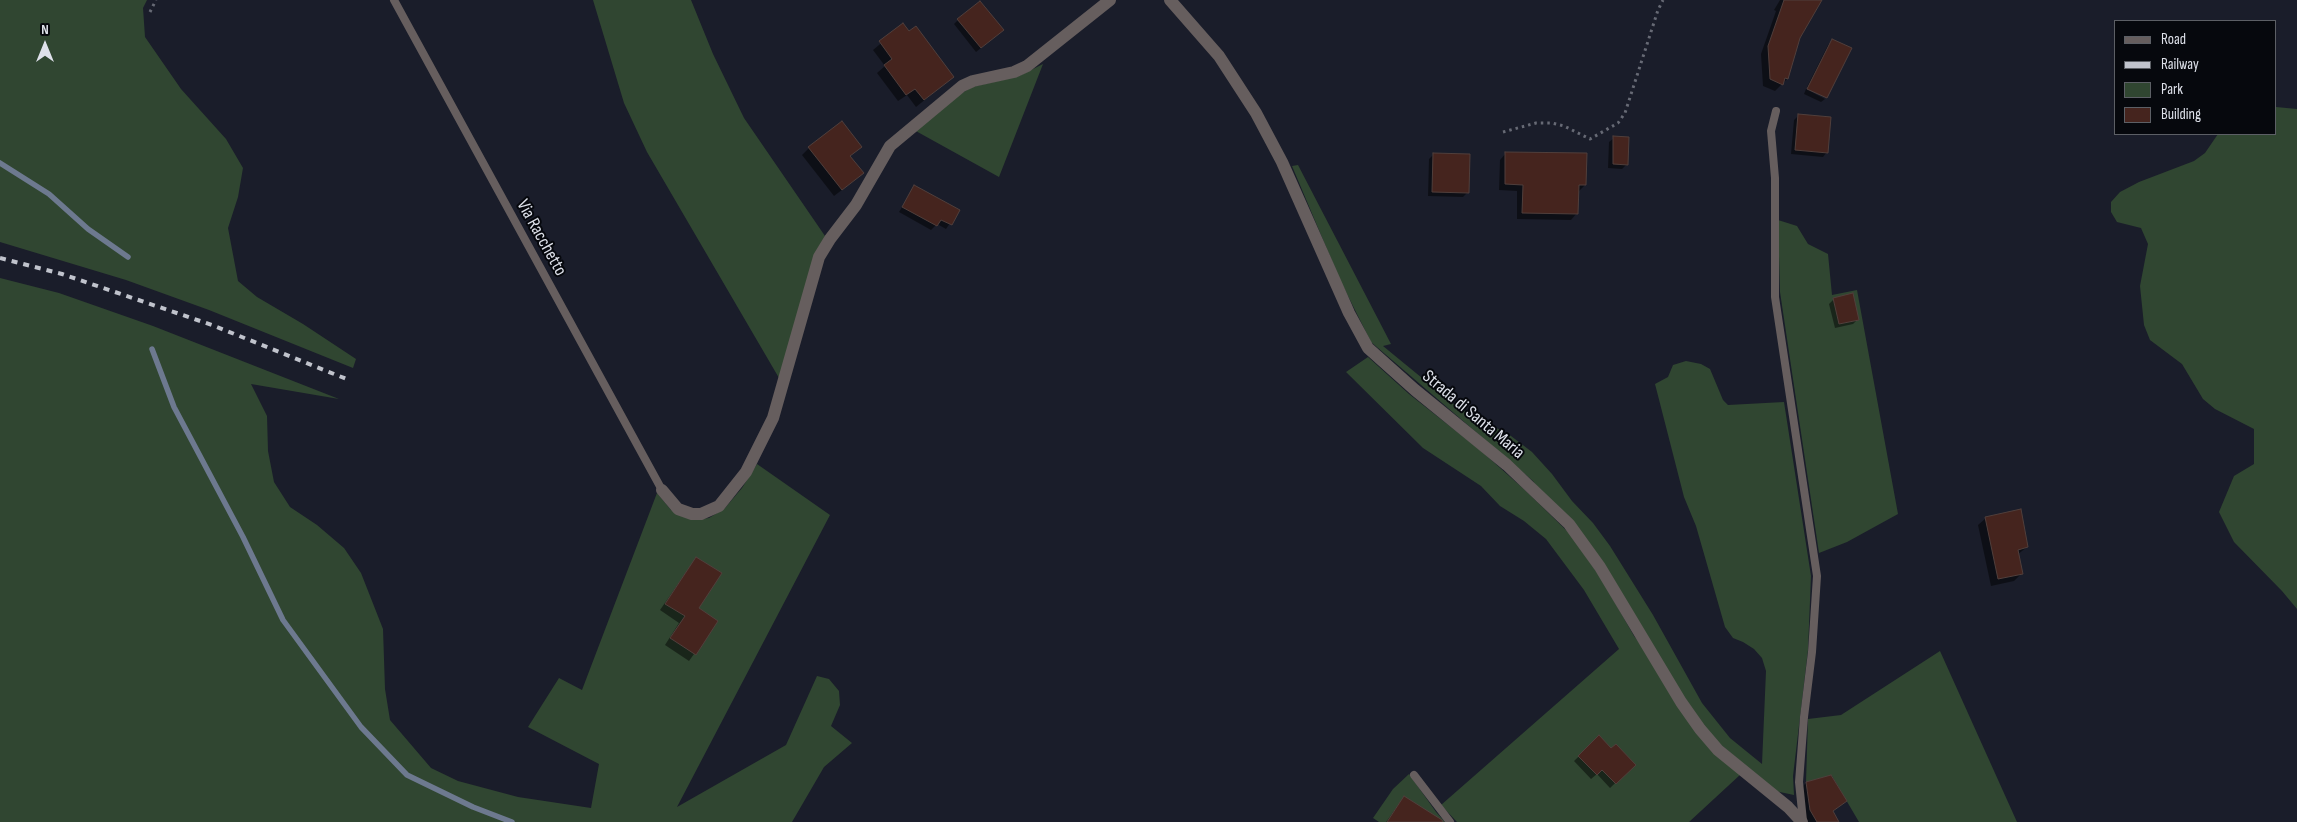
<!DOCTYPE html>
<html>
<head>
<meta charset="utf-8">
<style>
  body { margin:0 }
  #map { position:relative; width:2297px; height:822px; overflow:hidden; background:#1a1d2a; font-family:"Sofia Sans Condensed",sans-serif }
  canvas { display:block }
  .legend { position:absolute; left:2114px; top:20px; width:162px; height:115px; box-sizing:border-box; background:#06080d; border:1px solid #5c5f65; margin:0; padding:6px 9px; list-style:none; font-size:15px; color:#dee1ea }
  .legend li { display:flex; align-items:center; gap:10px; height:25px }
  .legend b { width:25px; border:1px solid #5c5f65 }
  .north { position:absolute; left:20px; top:20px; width:50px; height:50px; -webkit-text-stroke:4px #06080d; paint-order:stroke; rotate:0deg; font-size:14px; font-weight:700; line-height:20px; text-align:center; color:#dee1ea }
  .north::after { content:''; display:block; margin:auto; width:18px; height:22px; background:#dee1ea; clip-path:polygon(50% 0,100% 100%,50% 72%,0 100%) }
</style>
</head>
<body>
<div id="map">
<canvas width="2297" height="822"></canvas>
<ul class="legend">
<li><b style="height:6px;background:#665e5e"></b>Road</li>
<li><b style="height:6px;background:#c0c3cc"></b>Railway</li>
<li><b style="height:14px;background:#304631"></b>Park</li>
<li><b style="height:14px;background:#45241e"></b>Building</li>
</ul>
<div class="north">N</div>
</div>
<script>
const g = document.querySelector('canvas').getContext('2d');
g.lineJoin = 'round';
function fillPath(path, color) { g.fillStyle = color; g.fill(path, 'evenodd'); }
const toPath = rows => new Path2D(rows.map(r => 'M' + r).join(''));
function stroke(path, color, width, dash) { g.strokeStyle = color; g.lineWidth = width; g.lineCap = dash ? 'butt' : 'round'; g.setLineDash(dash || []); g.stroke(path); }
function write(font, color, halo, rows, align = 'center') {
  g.font = font + ' "Sofia Sans Condensed",sans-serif'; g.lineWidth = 4; g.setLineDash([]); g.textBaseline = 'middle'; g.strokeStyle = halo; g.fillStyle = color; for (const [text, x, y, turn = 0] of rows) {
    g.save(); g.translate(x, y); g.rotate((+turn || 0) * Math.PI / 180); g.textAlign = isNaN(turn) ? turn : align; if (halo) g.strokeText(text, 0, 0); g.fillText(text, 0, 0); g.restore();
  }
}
fillPath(toPath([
  [0,0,147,0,143,8,145,37,181,89,226,139,243,168,238,197,228,228,238,281,257,297,303,324,356,359,353,368,209,310,126,280,0,242],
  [593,0,691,0,713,54,744,118,825,236,779,378,647,152,624,103],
  [1043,64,999,177,914,130,954,98,972,87,1019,76],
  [2276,107,2297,109,2297,609,2282,591,2234,542,2219,512,2234,476,2254,464,2254,429,2215,409,2203,399,2182,364,2150,340,2144,325,2140,286,2148,244,2141,228,2117,222,2111,212,2111,202,2120,192,2139,182,2194,161,2205,153,2218,134,2276,134],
  [1298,165,1391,344,1383,346,1455,405,1511,436,1532,452,1552,474,1572,501,1593,523,1610,546,1653,615,1702,703,1730,738,1762,764,1766,671,1762,658,1754,649,1743,642,1733,638,1725,627,1696,526,1684,497,1655,384,1668,377,1673,365,1686,361,1701,364,1710,369,1723,400,1728,405,1784,402,1811,576,1808,650,1793,776,1794,795,1775,791,1712,737,1533,481,1371,342,1340,280,1292,166],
  [1778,220,1797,226,1808,244,1828,254,1832,295,1857,290,1898,514,1847,542,1819,553,1780,292],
  [0,278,59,293,153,326,339,399,251,384,267,416,268,451,274,482,290,507,317,525,344,548,361,573,383,629,385,689,390,720,431,768,458,781,518,797,591,808,599,764,528,727,559,678,582,690,657,493,671,510,702,519,709,518,725,508,742,488,757,464,830,515,677,807,786,745,817,676,829,679,839,691,840,705,831,726,852,743,824,767,792,822,0,822],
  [1368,357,1409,394,1480,450,1526,491,1569,533,1597,571,1634,636,1741,774,1689,822,1457,822,1441,805,1619,649,1584,590,1546,539,1524,521,1500,506,1481,486,1423,448,1346,372],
  [1940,651,2017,822,1859,822,1832,776,1806,782,1808,719,1841,715],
  [1409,774,1436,812,1445,822,1379,822,1373,818,1393,789]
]), '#304631');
fillPath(toPath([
  [1780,0,1820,0,1798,38,1787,79,1775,91,1763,86,1761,54,1776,11,1774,10],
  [958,20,997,35,976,52,954,24],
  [903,25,953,77,916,107,907,95,898,101,877,73,885,66,873,50],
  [1832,40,1850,49,1826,97,1807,87,1828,45],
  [1806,89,1825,99,1821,102,1804,94],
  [1799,115,1827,152,1823,157,1791,154,1794,120],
  [1614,138,1627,164,1622,169,1608,168,1609,142],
  [809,148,849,157,855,180,834,196,802,155],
  [1506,153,1585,185,1579,191,1577,213,1571,220,1517,219,1517,191,1499,190,1500,160],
  [1434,154,1467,193,1463,197,1428,196,1429,159],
  [915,187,958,211,946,229,937,224,931,230,899,212],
  [1834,299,1858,319,1853,324,1835,328,1829,304],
  [1986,518,2027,547,2017,555,2021,574,2014,581,1991,586,1978,525],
  [696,558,697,609,717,622,689,661,665,645,679,623,660,610],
  [1599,737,1611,750,1634,765,1610,788,1597,774,1591,779,1574,761],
  [1806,783,1846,801,1832,812,1838,822,1806,822,1799,790],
  [1404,797,1422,822,1386,822]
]), '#0007');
stroke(toPath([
  [0,163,49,194,88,229,128,257],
  [152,349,174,407,243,537,283,620,361,727,407,775,473,807,512,822]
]), '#6d798f', 5.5);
const building = toPath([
  [1784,0,1822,0,1800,38,1788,79,1785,78,1783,85,1770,79,1768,46,1784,0],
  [980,1,1004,30,981,48,957,19,980,1],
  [903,23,909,31,916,26,954,77,924,100,915,89,906,95,884,65,892,59,879,41,903,23],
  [1832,39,1852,48,1827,98,1807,89,1832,39],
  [1798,114,1831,117,1828,153,1795,150,1798,114],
  [842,121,862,147,850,156,864,173,842,190,808,147,842,121],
  [1613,136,1629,137,1628,165,1613,164,1613,136],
  [1505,152,1587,153,1586,185,1579,185,1578,214,1522,213,1523,185,1505,184,1505,152],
  [1433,153,1470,154,1469,193,1432,192,1433,153],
  [914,185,960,210,952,225,941,220,937,226,902,207,914,185],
  [1853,293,1859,320,1839,324,1833,298,1853,293],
  [2021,509,2028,547,2018,550,2023,574,1998,579,1985,517,2021,509],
  [696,557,722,573,699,608,718,621,696,655,670,638,685,616,665,604,696,557],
  [1599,735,1611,748,1616,744,1636,765,1616,784,1602,770,1597,775,1578,756,1599,735],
  [1831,775,1847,801,1833,811,1839,822,1817,822,1810,810,1806,782,1831,775],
  [1404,796,1442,820,1443,822,1387,822,1404,796]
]);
fillPath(building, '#45241e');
stroke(building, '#503f3c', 1);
stroke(toPath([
  [150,12,156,0],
  [1503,132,1536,123,1552,123,1564,126,1590,139,1618,123,1625,113,1658,10,1663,0]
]), '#676a75', 3, [2.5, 4]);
stroke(toPath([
  [394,0,662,490],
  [1776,111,1771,131,1775,178,1775,297,1817,576,1812,652,1804,717,1799,782,1803,821],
  [1414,775,1450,822]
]), '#665e5e', 8);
stroke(toPath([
  [1170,0,1219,56,1256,113,1282,162,1349,313,1368,348,1415,390,1507,465,1569,524,1600,567,1681,702,1700,729,1718,750,1788,807,1802,822],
  [662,490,678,509,692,514,701,514,719,506,746,472,773,418,819,257,830,239,856,205,890,146,962,86,973,81,1014,72,1027,66,1110,0]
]), '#665e5e', 12);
stroke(toPath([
  [0,258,62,274,212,325,349,380]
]), '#c0c3cc', 4, [6, 6]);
write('18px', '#dee1ea', '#06080d', [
  ["Via Racchetto",541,238,61],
  ["Strada di Santa Maria",1473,415,40]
]);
</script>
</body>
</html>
